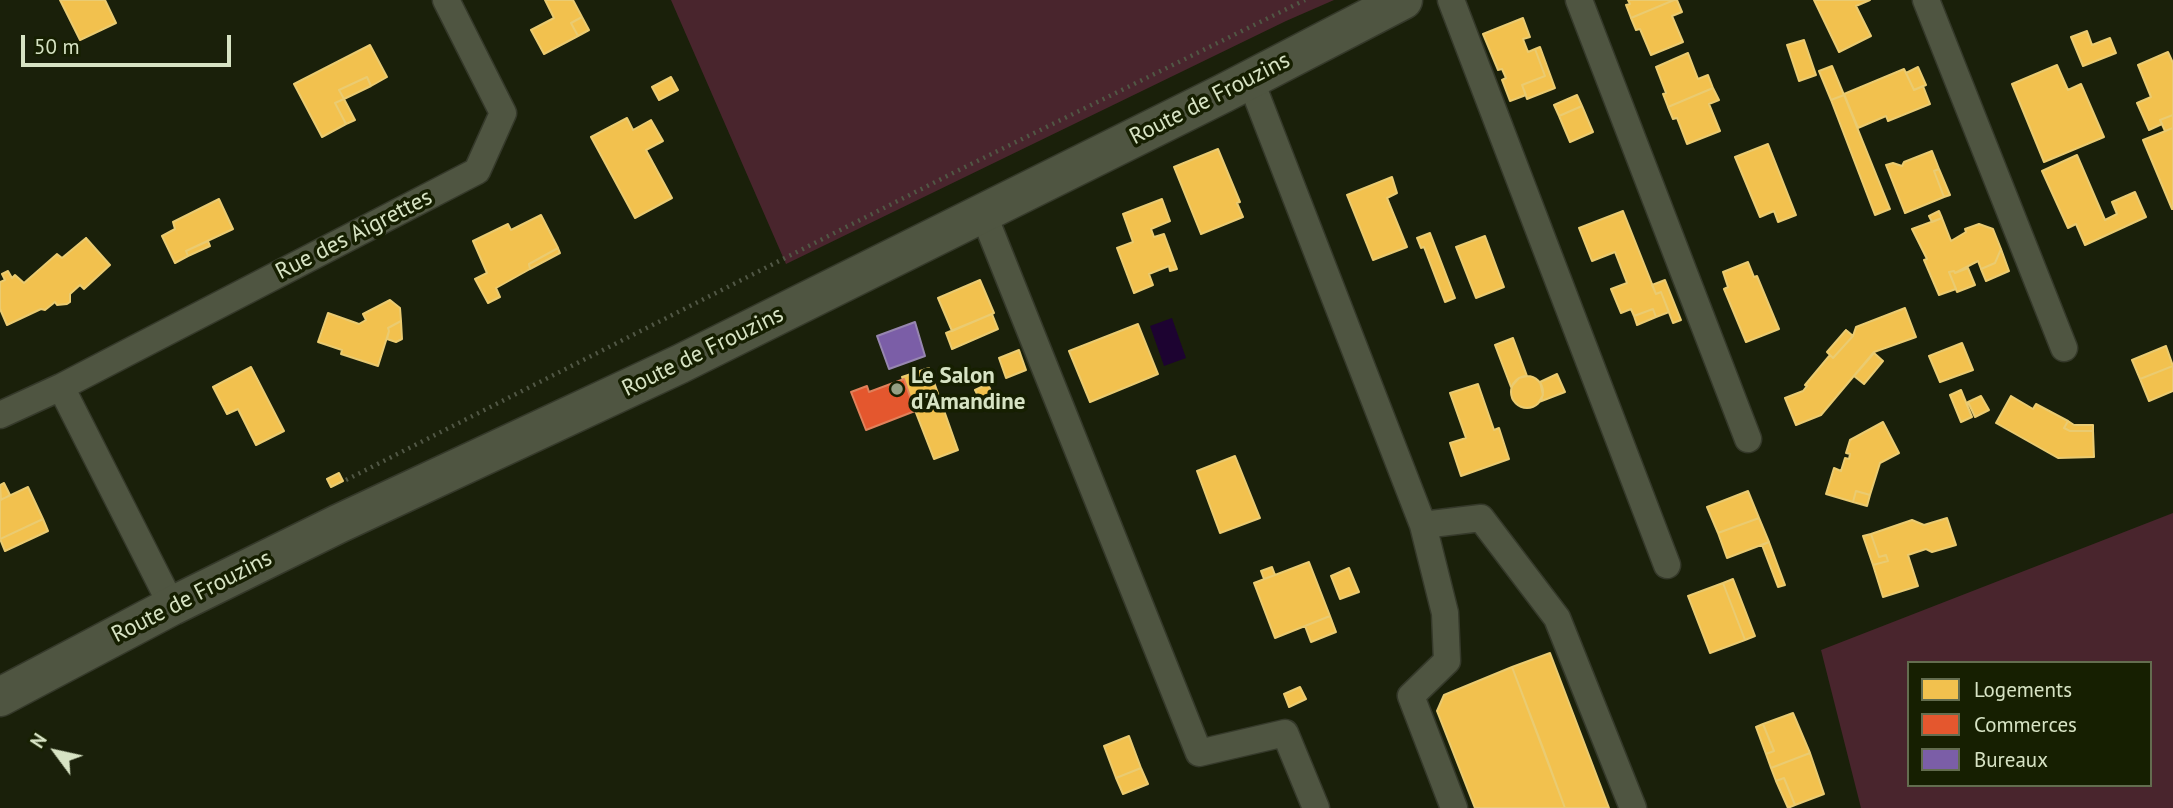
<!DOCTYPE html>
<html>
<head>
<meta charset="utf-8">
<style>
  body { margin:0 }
  #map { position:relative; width:2173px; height:808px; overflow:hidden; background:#1a200a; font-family:"PT Sans",sans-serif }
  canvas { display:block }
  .legend { position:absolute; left:1907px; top:661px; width:245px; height:126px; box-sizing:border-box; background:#161f01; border:2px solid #636d4f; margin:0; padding:9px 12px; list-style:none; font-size:21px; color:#d7e3c4 }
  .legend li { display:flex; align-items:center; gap:14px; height:35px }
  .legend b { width:35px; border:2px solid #636d4f }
  .north { position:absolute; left:21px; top:717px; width:70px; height:70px; -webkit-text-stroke:5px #161f01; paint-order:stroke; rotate:303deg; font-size:19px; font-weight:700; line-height:28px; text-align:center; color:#d7e3c4 }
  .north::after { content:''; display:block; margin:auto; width:24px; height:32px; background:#d7e3c4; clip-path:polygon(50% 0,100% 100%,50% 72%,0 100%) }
  .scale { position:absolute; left:21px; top:35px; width:210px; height:32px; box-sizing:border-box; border:4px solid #d7e3c4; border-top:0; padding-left:9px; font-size:21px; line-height:24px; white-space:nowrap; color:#d7e3c4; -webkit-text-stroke:5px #161f01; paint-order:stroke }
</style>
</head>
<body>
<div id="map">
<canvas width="2173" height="808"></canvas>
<ul class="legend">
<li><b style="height:19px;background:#f2c14e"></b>Logements</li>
<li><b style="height:19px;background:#e4572e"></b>Commerces</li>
<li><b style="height:19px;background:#7b5ea7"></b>Bureaux</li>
</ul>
<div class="north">N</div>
<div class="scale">50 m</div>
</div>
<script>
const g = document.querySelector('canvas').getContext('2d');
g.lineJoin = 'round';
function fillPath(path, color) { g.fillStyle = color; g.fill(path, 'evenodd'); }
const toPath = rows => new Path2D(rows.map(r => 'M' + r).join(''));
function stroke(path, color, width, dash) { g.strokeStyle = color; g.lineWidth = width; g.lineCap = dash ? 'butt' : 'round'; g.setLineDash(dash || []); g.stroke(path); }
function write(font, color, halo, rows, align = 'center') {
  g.font = font + ' "PT Sans",sans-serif'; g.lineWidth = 7; g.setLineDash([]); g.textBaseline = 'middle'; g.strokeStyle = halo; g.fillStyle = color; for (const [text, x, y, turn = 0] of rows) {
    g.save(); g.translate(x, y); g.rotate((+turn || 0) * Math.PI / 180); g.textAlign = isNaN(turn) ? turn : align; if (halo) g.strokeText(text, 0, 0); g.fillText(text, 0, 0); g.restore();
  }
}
fillPath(toPath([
  [671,0,1334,0,1286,21,786,264],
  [2173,513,2173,808,1861,808,1821,650],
  [1909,663,2150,663,2150,785,1909,785]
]), '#49252d');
fillPath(toPath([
  [1172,318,1186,358,1164,366,1150,326]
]), '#1d0331');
const homes = toPath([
  [60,0,105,0,116,23,80,40,60,0],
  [545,0,573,0,582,17,571,23,578,36,544,54,531,30,554,18,545,0],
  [1628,0,1674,0,1631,18,1626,5,1630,4,1628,0],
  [1674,0,1677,0,1682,12,1672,16,1683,42,1651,55,1640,29,1636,30,1631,18,1674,0],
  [1814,0,1870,0,1856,6,1871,36,1839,52,1814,0],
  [582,17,589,30,578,36,571,23,582,17],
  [1523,18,1530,37,1523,39,1528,52,1535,49,1545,76,1522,85,1526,95,1510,101,1502,80,1506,78,1502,69,1498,70,1483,34,1523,18],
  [2087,31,2092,45,2110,38,2116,53,2083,66,2071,37,2087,31],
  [1804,40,1816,75,1799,81,1787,45,1804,40],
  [370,45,387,77,371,86,367,77,339,90,344,99,335,103,346,124,322,137,294,84,370,45],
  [1540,47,1555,88,1527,99,1522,85,1545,76,1535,49,1540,47],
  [2168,52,2173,63,2173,115,2160,120,2162,124,2149,130,2137,103,2151,97,2138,65,2168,52],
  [1688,53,1698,79,1708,75,1713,88,1668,107,1663,94,1666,93,1656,67,1688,53],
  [2057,65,2068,90,2081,84,2104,137,2044,162,2012,84,2057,65],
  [1832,66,1844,95,1831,100,1819,71,1832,66],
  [1918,67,1926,85,1914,90,1906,73,1918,67],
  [1904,69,1914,90,1923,86,1930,104,1888,121,1886,116,1858,128,1844,94,1904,69],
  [367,77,371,86,344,99,339,90,367,77],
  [671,77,678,90,659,100,652,87,671,77],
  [1713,88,1719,100,1709,104,1720,131,1687,144,1677,118,1673,119,1668,107,1713,88],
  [1577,95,1582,106,1559,116,1554,105,1577,95],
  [1844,95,1890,209,1875,215,1831,100,1844,95],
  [344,99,355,120,346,124,335,103,344,99],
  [1582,106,1593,132,1570,142,1559,116,1582,106],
  [2173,115,2173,128,2165,131,2160,120,2173,115],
  [627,118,633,130,651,120,663,141,646,150,672,198,635,218,591,137,627,118],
  [2173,128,2173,209,2172,209,2143,140,2173,128],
  [1768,144,1796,215,1778,222,1774,211,1760,217,1735,157,1768,144],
  [1218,149,1240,202,1237,203,1243,217,1201,234,1174,167,1218,149],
  [1932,151,1939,169,1934,171,1944,197,1905,213,1886,165,1893,163,1902,166,1904,162,1932,151],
  [2077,155,2105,220,2117,214,2112,202,2135,192,2146,217,2085,245,2076,224,2068,228,2042,171,2077,155],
  [1939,169,1950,195,1944,197,1934,171,1939,169],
  [1392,177,1397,193,1387,198,1407,247,1373,260,1347,195,1392,177],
  [219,199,233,229,186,251,188,256,175,263,162,236,175,229,173,222,219,199],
  [1162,199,1170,221,1151,229,1154,237,1164,234,1177,269,1170,271,1169,266,1149,274,1153,285,1134,293,1117,248,1133,242,1123,214,1162,199],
  [1623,211,1656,294,1661,292,1669,312,1656,317,1653,309,1634,316,1631,309,1621,313,1611,289,1627,283,1615,252,1592,261,1579,228,1623,211],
  [1939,211,1942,218,1932,222,1929,216,1939,211],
  [541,215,558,248,529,264,530,269,496,288,500,297,488,303,475,279,487,273,473,241,508,224,511,230,541,215],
  [1942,218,1951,241,1966,232,1965,229,1979,224,1993,229,2001,249,1995,263,1981,269,1978,261,1955,273,1954,271,1949,272,1956,289,1939,295,1924,260,1927,259,1912,229,1942,218],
  [1430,233,1455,298,1445,302,1424,247,1421,248,1417,238,1430,233],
  [1485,236,1504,287,1476,298,1456,247,1485,236],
  [86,238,110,265,84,289,80,285,70,294,70,302,67,304,57,305,55,302,45,310,41,309,7,325,0,309,0,282,5,280,2,274,8,271,12,278,15,275,24,283,57,254,62,258,86,238],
  [208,241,210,246,188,256,186,251,208,241],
  [558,248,560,253,530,269,529,264,558,248],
  [2001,249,2009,271,1986,281,1981,269,1995,263,2001,249],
  [1748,262,1754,277,1757,276,1779,329,1746,342,1724,289,1728,287,1723,272,1748,262],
  [1968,268,1975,285,1957,292,1949,272,1954,271,1955,273,1968,268],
  [980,280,994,313,952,331,938,298,980,280],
  [1665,280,1681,320,1673,323,1661,292,1656,294,1652,285,1665,280],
  [390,300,400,308,401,321,388,328,389,331,378,366,341,354,342,350,318,342,328,313,359,324,366,320,363,314,390,300],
  [1905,308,1916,337,1874,352,1821,415,1796,425,1785,398,1803,391,1807,386,1805,385,1830,355,1833,358,1853,336,1856,327,1905,308],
  [1653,309,1656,317,1637,325,1634,316,1653,309],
  [992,314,998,329,952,349,946,333,992,314],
  [401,321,402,339,396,342,387,339,389,331,388,328,401,321],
  [1138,324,1158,374,1090,402,1069,351,1138,324],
  [1846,330,1853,336,1833,358,1827,352,1846,330],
  [1513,338,1527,376,1519,378,1511,387,1495,345,1513,338],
  [1962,343,1973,370,1940,382,1929,356,1962,343],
  [2166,346,2173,366,2140,379,2132,360,2166,346],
  [1019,350,1026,370,1006,378,999,358,1019,350],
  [1874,353,1883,361,1864,384,1854,376,1874,353],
  [2173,366,2173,391,2149,401,2140,379,2173,366],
  [251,367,284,431,256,445,238,409,227,414,213,387,251,367],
  [929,368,958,450,934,459,902,377,929,368],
  [1557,374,1565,392,1539,402,1543,395,1540,382,1557,374],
  '1511 392a16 16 0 1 1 32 0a16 16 0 1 1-32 0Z',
  [988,384,995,401,983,406,975,390,988,384],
  [1478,384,1494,430,1499,428,1509,459,1461,476,1450,443,1466,438,1450,393,1478,384],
  [1961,390,1972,417,1961,422,1950,395,1961,390],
  [1981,396,1989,410,1975,417,1968,402,1981,396],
  [2011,396,2033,409,2036,404,2068,421,2064,428,2070,431,2093,431,2094,457,2058,458,1996,423,2011,396],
  [2068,421,2074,425,2093,425,2093,431,2070,431,2064,428,2068,421],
  [1883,422,1899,453,1880,463,1870,495,1856,491,1853,502,1826,494,1834,468,1841,471,1845,458,1849,459,1850,454,1846,453,1850,440,1883,422],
  [1235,456,1260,518,1220,533,1197,471,1235,456],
  [339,473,343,481,331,487,327,479,339,473],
  [4,483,10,495,1,500,0,485,4,483],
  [28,487,43,519,0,539,0,500,28,487],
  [1748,491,1759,518,1718,533,1707,507,1748,491],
  [1856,491,1870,495,1867,506,1853,502,1856,491],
  [1759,518,1769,542,1727,558,1718,533,1759,518],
  [1947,518,1956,545,1932,552,1926,549,1908,555,1918,586,1883,597,1873,565,1888,561,1886,555,1879,557,1871,534,1912,520,1924,525,1947,518],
  [43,519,48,531,5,551,0,539,43,519],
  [1871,534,1879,557,1886,555,1888,561,1873,565,1863,536,1871,534],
  [1769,542,1785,585,1778,587,1762,545,1769,542],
  [1309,562,1330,616,1275,638,1254,583,1309,562],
  [1272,567,1275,575,1264,579,1261,571,1272,567],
  [1349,568,1359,592,1340,599,1331,576,1349,568],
  [1733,579,1755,636,1745,640,1723,583,1733,579],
  [1723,583,1745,640,1710,653,1688,596,1723,583],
  [1330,616,1336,632,1311,642,1305,626,1330,616],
  [1550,653,1609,808,1565,808,1512,667,1550,653],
  [1512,667,1543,748,1565,808,1475,808,1437,711,1444,695,1512,667],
  [1300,687,1306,699,1289,707,1284,694,1300,687],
  [1793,713,1810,753,1771,768,1766,754,1774,751,1763,724,1793,713],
  [1763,724,1774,751,1766,754,1756,727,1763,724],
  [1129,736,1141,768,1116,778,1104,746,1129,736],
  [1810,753,1824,794,1795,805,1784,778,1776,781,1771,768,1810,753],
  [1141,768,1148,784,1123,794,1116,778,1141,768],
  [1784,778,1795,805,1788,808,1776,781,1784,778]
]);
fillPath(homes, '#f2c14e');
stroke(homes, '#eacb71', 2);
const shops = toPath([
  [904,379,915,411,866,430,851,392,867,386,869,392,904,379]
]);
fillPath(shops, '#e4572e');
stroke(shops, '#e0815b', 2);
const offices = toPath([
  [915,322,925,356,889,369,877,336,915,322]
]);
fillPath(offices, '#7b5ea7');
stroke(offices, '#9786b0', 2);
const street = toPath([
  [1451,0,1667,565],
  [1579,0,1748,439],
  [1926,0,2064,348],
  [1250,79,1423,525,1445,613,1447,661,1411,696,1454,808],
  [983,213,1199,753,1285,733,1316,808],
  [61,387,172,606],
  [0,415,61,387,477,171,503,113,446,0],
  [1423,525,1481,518,1557,618,1633,808]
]);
const secondary = toPath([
  [0,697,172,606,338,524,680,364,1224,93,1403,0]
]);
stroke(street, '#35392a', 29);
stroke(secondary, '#35392a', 41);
stroke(toPath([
  [346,480,959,170,1305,0]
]), '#515745', 4.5, [2, 5]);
stroke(street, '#4f5541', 26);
stroke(secondary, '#4f5541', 38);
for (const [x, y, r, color] of [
  [897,389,7,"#959f83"]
]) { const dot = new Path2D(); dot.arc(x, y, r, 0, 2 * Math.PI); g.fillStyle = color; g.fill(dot); stroke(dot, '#161f01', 2.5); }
write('23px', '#d7e3c4', '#161f01', [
  ["Route de Frouzins",1210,99,-27],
  ["Rue des Aigrettes",354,235,-27],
  ["Route de Frouzins",703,352,-26],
  ["Route de Frouzins",192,597,-27]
]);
write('bold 23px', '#d7e3c4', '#161f01', [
  ["Le Salon",911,376],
  ["d'Amandine",911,402]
], 'left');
</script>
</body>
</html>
